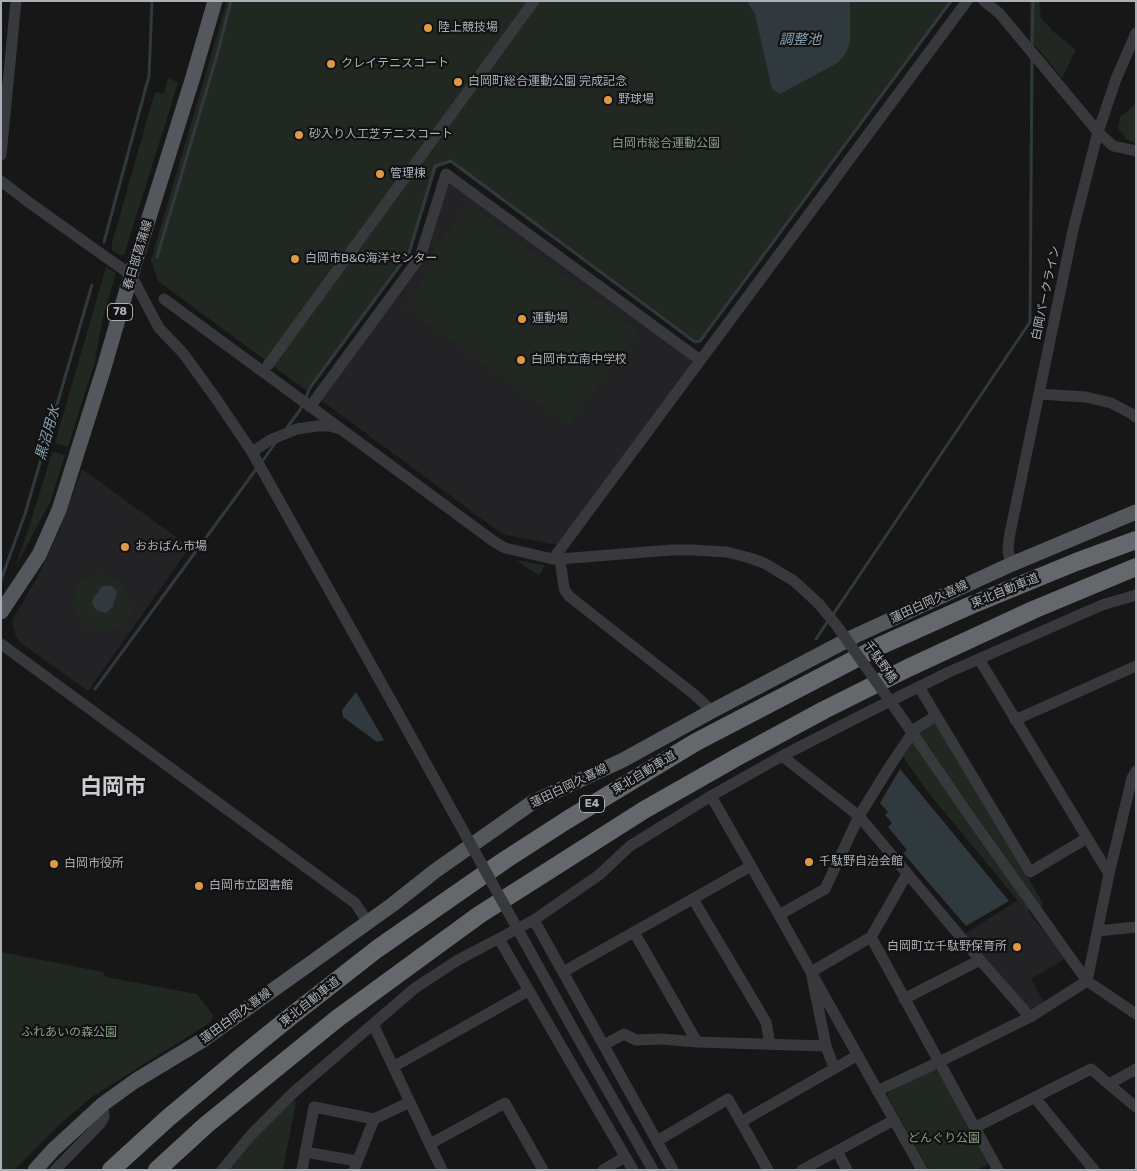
<!DOCTYPE html>
<html>
<head>
<meta charset="utf-8">
<style>
  body { margin:0 }
  #map { position:relative; width:1137px; height:1171px; overflow:hidden; background:#171718; font-family:Rubik,sans-serif }
  canvas { display:block }
  .frame { position:absolute; inset:0; border:2px solid #aab0b7; pointer-events:none }
</style>
</head>
<body>
<div id="map">
<canvas width="1137" height="1171"></canvas>
<div class="frame"></div>
</div>
<script>
const g = document.querySelector('canvas').getContext('2d');
g.lineJoin = 'round';
function fillPath(path, color) { g.fillStyle = color; g.fill(path, 'evenodd'); }
const toPath = rows => new Path2D(rows.map(r => 'M' + r).join(''));
function stroke(path, color, width, dash) { g.strokeStyle = color; g.lineWidth = width; g.lineCap = dash ? 'butt' : 'round'; g.setLineDash(dash || []); g.stroke(path); }
function write(font, color, halo, rows, align = 'center') {
  g.font = font + ' Rubik,"Noto Sans JP",sans-serif'; g.lineWidth = 4.5; g.setLineDash([]); g.textBaseline = 'middle'; g.strokeStyle = halo; g.fillStyle = color; for (const [text, x, y, turn = 0] of rows) {
    g.save(); g.translate(x, y); g.rotate((+turn || 0) * Math.PI / 180); g.textAlign = isNaN(turn) ? turn : align; if (halo) g.strokeText(text, 0, 0); g.fillText(text, 0, 0); g.restore();
  }
}
fillPath(toPath([
  [453,182,690,357,692,364,557,545,502,534,321,400,423,262,446,183],
  [82,469,190,547,88,691,21,643,16,637,12,621,14,617,37,578,59,531],
  [1018,900,1048,936,1065,959,1031,979,1044,1002,1034,1009,1028,1008,965,934]
]), '#232325');
fillPath(toPath([
  [227,1,953,1,701,342,695,343,450,163,437,168,410,255,311,389,307,391,158,281,151,260],
  [1030,1,1039,1,1041,18,1054,32,1076,50,1062,78,1030,39],
  [168,77,178,83,124,255,120,255,112,250,112,243,155,92,164,94],
  [1136,104,1136,143,1127,140,1118,128,1120,117],
  [469,205,639,331,568,425,404,306,431,267,435,248],
  [106,267,116,273,103,317,95,361,68,447,55,443],
  [54,452,65,455,51,500,15,568,29,527,52,453],
  [516,560,544,565,543,568,541,573,538,575],
  [100,572,103,577,111,577,119,580,126,591,128,604,132,605,130,617,121,627,112,631,102,633,91,630,84,626,74,611,73,601,76,590,81,582,88,577],
  [931,724,935,725,1043,903,1041,908,918,732],
  [913,742,1029,908,1028,913,927,791,903,757],
  [1,952,103,972,106,977,197,994,213,1015,211,1022,93,1096,59,1125,14,1170,1,1170],
  [932,1069,938,1071,989,1160,987,1165,977,1170,929,1170,887,1095,889,1092],
  [292,1100,296,1102,283,1170,229,1170,257,1136]
]), '#212821');
fillPath(toPath([
  [747,1,850,1,850,41,847,51,839,62,780,94,772,89,755,14],
  [104,586,111,586,114,588,117,592,116,597,114,601,113,607,106,613,96,610,92,603,94,596,98,593,99,590,101,587],
  [356,692,384,740,377,742,343,717,342,710],
  [900,769,1009,901,966,926,903,853,907,850,888,827,892,823,885,815,888,812,880,803]
]), '#30393d');
stroke(toPath([
  [1032,47,1033,1],
  [104,242,149,76,152,1],
  [157,257,217,55,231,1],
  [286,429,300,410,311,386,409,253,435,166,451,161,695,342,700,341,951,1],
  [261,463,276,442],
  [1,580,25,514,92,285],
  [832,616,1030,322,1032,58],
  [816,639,828,621],
  [95,689,257,468]
]), '#30393d', 3);
stroke(toPath([
  [984,1,1000,14,1098,132,1113,146,1136,151],
  [1,155,16,1],
  [1,181,27,201,131,275,159,328,183,353,217,400,252,452,393,704],
  [164,299,496,543,505,548,553,559,560,559,671,550,693,550,727,552,750,558,764,563,794,581,819,604],
  [268,365,534,1],
  [1039,394,1086,397,1111,403,1132,414,1136,417],
  [310,407,420,257,446,174,700,360],
  [252,452,270,440,297,429,317,426,330,426,336,428],
  [553,559,967,1],
  [560,559,564,588,566,592,570,597,695,695,712,711],
  [1012,564,1008,552,1009,538,1073,230,1098,132,1116,79,1136,33],
  [1,644,355,903,368,922],
  [979,659,1109,874],
  [919,687,1030,872,1087,838],
  [1015,720,1136,666],
  [916,738,971,818,1087,981,1136,1014],
  [782,756,859,816,980,960,1030,1017],
  [711,796,779,915,922,1170],
  [693,899,766,1022,770,1044],
  [779,915,825,889,859,816,890,766,915,729,936,716],
  [534,920,673,1170],
  [1098,931,1136,927],
  [634,932,697,1042],
  [871,937,998,1170],
  [499,939,633,1170],
  [563,972,751,866],
  [904,999,980,960],
  [373,1024,442,1170],
  [573,1029,653,1170],
  [604,1045,624,1034,636,1040,661,1039,697,1042,826,1046],
  [393,1067,528,991],
  [834,1068,826,1046,811,972,871,937,907,874],
  [1109,1084,1136,1069],
  [877,1091,939,1062,1030,1017,1087,981,1109,874,1132,778,1136,771],
  [1035,1098,1094,1170],
  [741,1122,858,1055],
  [976,1127,1091,1069,1136,1107],
  [657,1141,728,1099,768,1170],
  [430,1144,505,1103,543,1170],
  [837,1151,847,1170],
  [305,1152,357,1161],
  [55,1170,100,1124,104,1117,103,1104],
  [222,1170,251,1135,294,1092,415,988,458,960,534,920,599,875,630,846,711,796,782,756,870,711,949,672,1102,605,1136,595],
  [302,1170,314,1107,374,1119],
  [354,1170,374,1119,410,1102],
  [603,1170,625,1157],
  [802,1170,894,1120]
]), '#38393d', 11);
stroke(toPath([
  [1,612,39,555,59,510,103,371,131,275,193,77,215,1],
  [35,1170,53,1150,103,1104,135,1081,203,1040,392,905,435,871,533,802,623,760,712,711,855,636,1012,564,1136,512]
]), '#54575c', 15);
stroke(toPath([
  [111,1170,168,1118,242,1056,290,1017,377,949,505,860,567,820,696,742,882,645,969,606,1076,562,1136,540],
  [157,1170,206,1125,338,1018,479,915,644,810,739,756,824,710,908,668,1033,610,1136,567]
]), '#64686d', 18);
stroke(toPath([
  [819,604,837,626,916,738],
  [393,704,573,1029]
]), '#38393d', 11);
for (const [x, y, r, color] of [
  [428,28,5,"#e19846"],
  [331,64,5,"#e19846"],
  [458,82,5,"#e19846"],
  [608,100,5,"#e19846"],
  [299,135,5,"#e19846"],
  [380,174,5,"#e19846"],
  [295,259,5,"#e19846"],
  [522,319,5,"#e19846"],
  [521,360,5,"#e19846"],
  [125,547,5,"#e19846"],
  [809,862,5,"#e19846"],
  [54,864,5,"#e19846"],
  [199,886,5,"#e19846"],
  [1017,947,5,"#e19846"]
]) { const dot = new Path2D(); dot.arc(x, y, r, 0, 2 * Math.PI); g.fillStyle = color; g.fill(dot); stroke(dot, '#121213', 2); }
for (const [x, y, w] of [
  [120,312,25],
  [592,804,25]
]) { const box = new Path2D(); box.roundRect(x - w / 2, y - 8.5, w, 17, 4); g.fillStyle = '#121213'; g.fill(box); stroke(box, '#aab0b7', 1); }
write('bold 11px', '#aab0b7', null, [
  ["78",120,312],
  ["E4",592,804]
]);
write('12px', '#aab0b7', '#121213', [
  ["陸上競技場",438,28],
  ["クレイテニスコート",341,64],
  ["白岡町総合運動公園 完成記念",468,82],
  ["野球場",618,100],
  ["砂入り人工芝テニスコート",309,135],
  ["管理棟",390,174],
  ["白岡市B&G海洋センター",305,259],
  ["運動場",532,319],
  ["白岡市立南中学校",531,360],
  ["おおばん市場",135,547],
  ["千駄野自治会館",819,862],
  ["白岡市役所",64,864],
  ["白岡市立図書館",209,886],
  ["白岡町立千駄野保育所",1007,947,"right"]
], 'left');
write('12px', '#85a083', '#121213', [
  ["白岡市総合運動公園",666,144],
  ["ふれあいの森公園",69,1033],
  ["どんぐり公園",944,1139]
]);
write('12px', '#aab0b7', '#121213', [
  ["春日部菖蒲線",138,255,-73],
  ["白岡パークライン",1046,293,-78],
  ["東北自動車道",1005,591,-22],
  ["蓮田白岡久喜線",929,602,-25],
  ["千駄野橋",880,662,55],
  ["東北自動車道",644,773,-31],
  ["蓮田白岡久喜線",569,786,-26],
  ["東北自動車道",310,1002,-38],
  ["蓮田白岡久喜線",236,1016,-36]
]);
write('italic 14px', '#84a1af', '#121213', [
  ["調整池",800,40],
  ["黒沼用水",48,433,-74]
]);
write('bold 22px', '#caced3', '#121213', [
  ["白岡市",113,788]
]);
</script>
</body>
</html>
